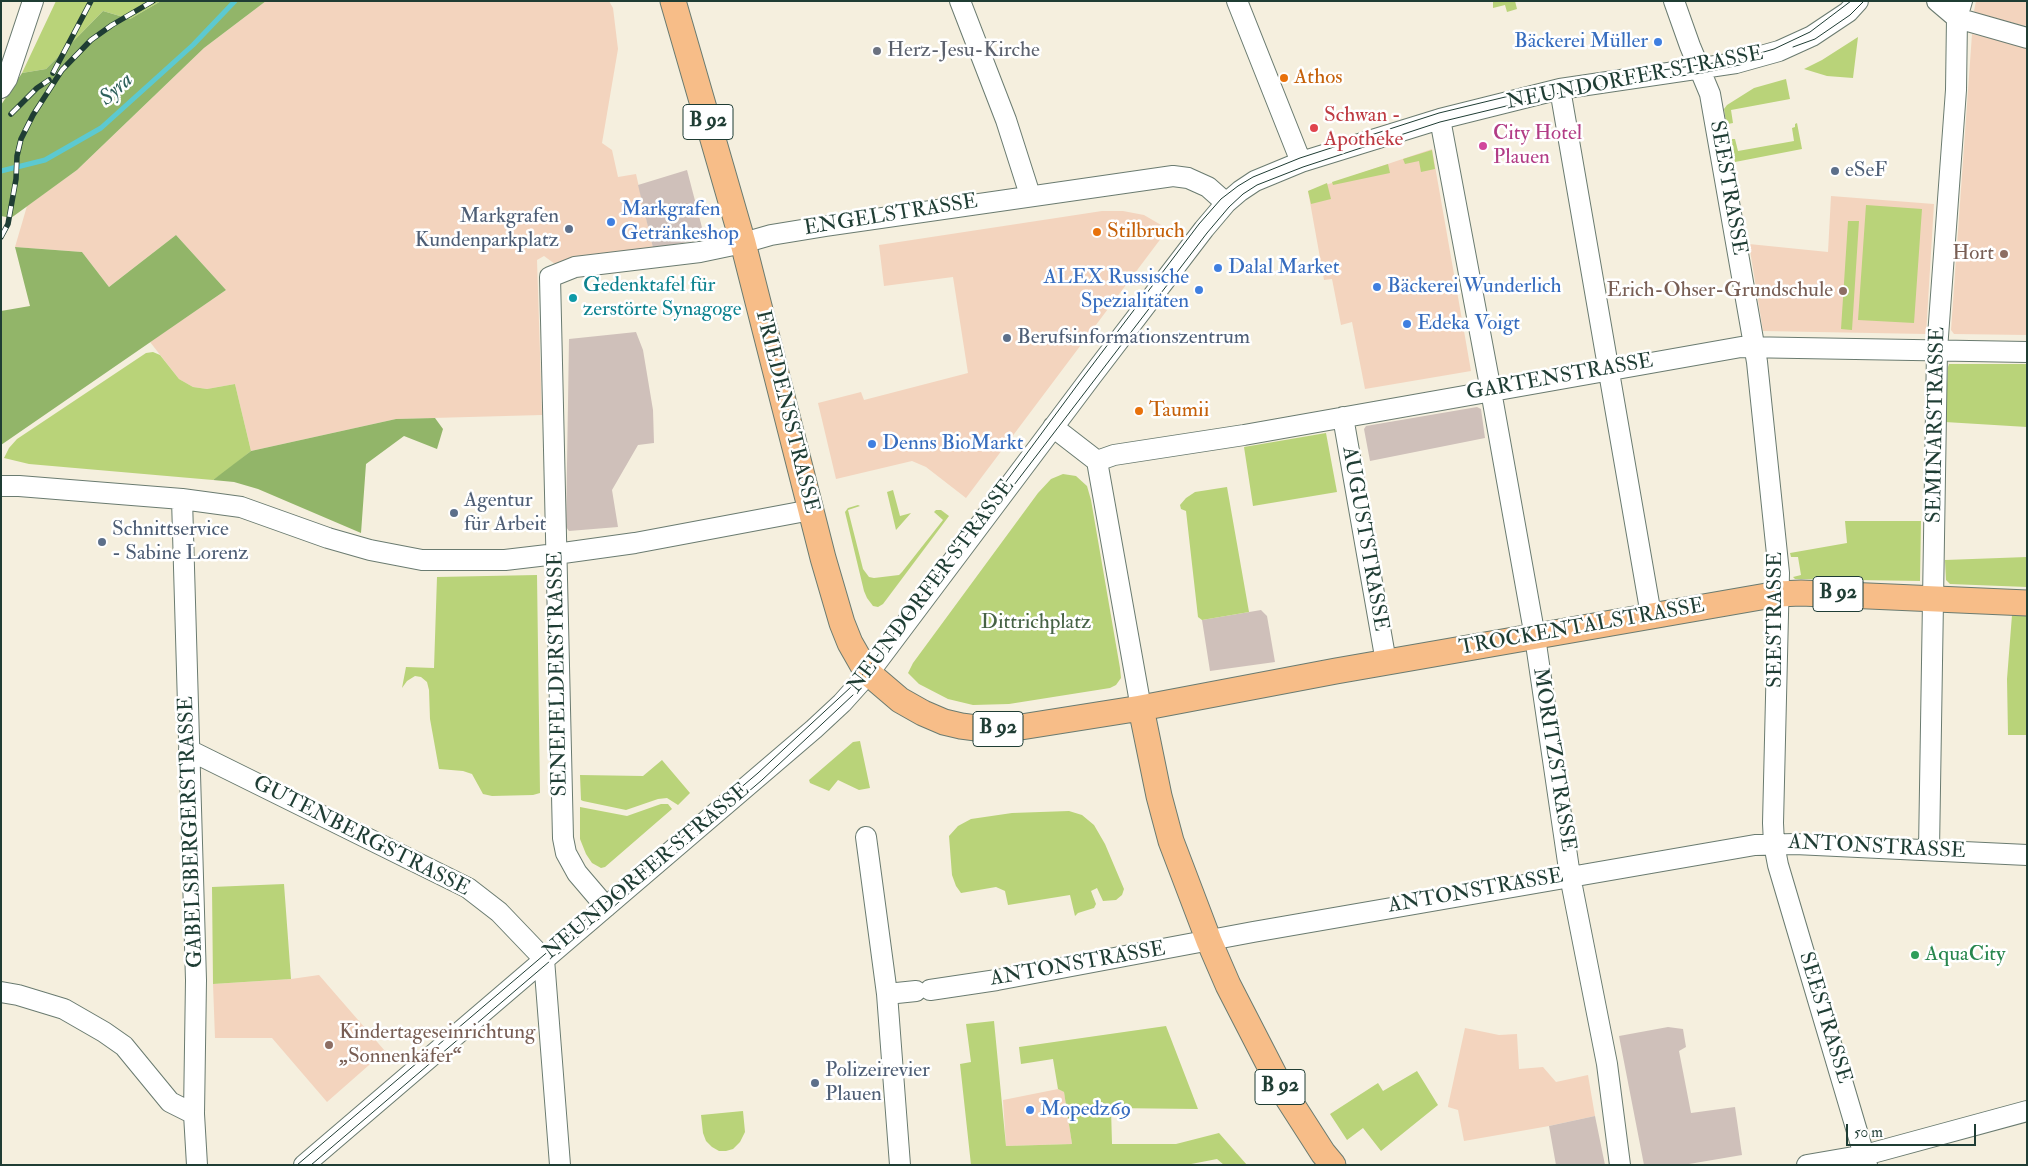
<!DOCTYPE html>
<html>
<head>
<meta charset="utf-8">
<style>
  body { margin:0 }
  #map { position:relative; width:2028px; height:1166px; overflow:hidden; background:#f5efde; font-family:"IM FELL Double Pica",serif }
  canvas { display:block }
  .frame { position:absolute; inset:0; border:2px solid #1f3d34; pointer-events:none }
  .scale { position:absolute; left:1846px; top:1124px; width:130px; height:22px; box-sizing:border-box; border:2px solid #1f3d34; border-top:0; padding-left:6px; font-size:15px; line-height:18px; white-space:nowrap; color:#1f3d34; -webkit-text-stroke:4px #fff; paint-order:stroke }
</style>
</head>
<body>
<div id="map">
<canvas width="2028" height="1166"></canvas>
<div class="frame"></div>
<div class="scale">50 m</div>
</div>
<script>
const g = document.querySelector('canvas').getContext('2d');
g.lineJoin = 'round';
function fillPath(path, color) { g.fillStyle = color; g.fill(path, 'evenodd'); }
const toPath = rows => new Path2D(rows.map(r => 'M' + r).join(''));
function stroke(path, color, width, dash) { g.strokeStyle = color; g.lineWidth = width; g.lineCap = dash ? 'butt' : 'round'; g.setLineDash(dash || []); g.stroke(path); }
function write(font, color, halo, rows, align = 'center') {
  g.font = font + ' "IM FELL Double Pica",serif'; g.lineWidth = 5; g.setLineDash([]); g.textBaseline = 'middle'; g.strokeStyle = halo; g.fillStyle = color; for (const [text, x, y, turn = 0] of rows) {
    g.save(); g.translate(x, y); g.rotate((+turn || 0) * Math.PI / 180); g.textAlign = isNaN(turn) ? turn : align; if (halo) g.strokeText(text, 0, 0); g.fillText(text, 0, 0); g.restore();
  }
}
fillPath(toPath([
  [266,1,609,1,613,8,618,49,602,143,612,150,618,177,636,174,653,248,555,264,544,256,537,260,542,415,396,419,251,451,235,384,207,389,193,387,179,379,150,342,226,290,176,235,109,287,82,252,15,247,27,206,77,170,204,48],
  [1976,1,2027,1,2027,26,1977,15,1974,11],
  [1972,34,2027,46,2027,335,1954,334,1951,330],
  [1432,149,1471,371,1365,389,1352,322,1341,325,1332,279,1324,280,1308,191],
  [1831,196,1934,204,1926,334,1763,331,1749,244,1828,252],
  [1102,211,1123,211,1144,215,1168,229,966,498,926,467,912,461,836,479,818,403,861,392,864,400,968,373,953,277,884,286,879,245],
  [319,975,385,1051,327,1102,272,1038,215,1038,213,984,291,979],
  [1465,1028,1499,1035,1517,1034,1519,1069,1543,1067,1556,1082,1588,1075,1595,1116,1549,1126,1464,1141,1458,1110,1448,1107,1448,1106],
  [1058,1089,1064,1092,1072,1144,1006,1146,1003,1100]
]), '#f3d4be');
fillPath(toPath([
  [687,170,705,239,653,248,638,185],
  [636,332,643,350,653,410,654,443,638,445,612,490,618,527,569,531,566,527,569,339],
  [1477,407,1481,409,1485,438,1370,461,1364,429,1366,426],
  [1261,610,1267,616,1275,662,1210,671,1202,620],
  [1668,1027,1683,1029,1686,1047,1679,1051,1691,1113,1735,1107,1742,1155,1683,1165,1644,1165,1619,1036],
  [1595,1116,1605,1165,1556,1165,1549,1126]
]), '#cfc0ba');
fillPath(toPath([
  [56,1,161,1,130,19,103,11,46,69,22,73],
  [1493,1,1515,1,1517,9,1507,12,1505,5,1493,8],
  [1858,37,1853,78,1827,76,1804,69,1822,60],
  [1786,79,1790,99,1731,110,1733,123,1728,124,1726,122,1724,109,1727,105,1754,88],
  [1797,123,1802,149,1735,162,1731,139,1735,139,1738,151,1794,141,1792,128,1795,127,1795,124],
  [1432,150,1435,169,1421,172,1419,161,1405,164,1403,159],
  [1388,164,1390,173,1333,185,1332,182],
  [1327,183,1331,199,1311,204,1308,191],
  [1866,205,1922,209,1914,323,1858,320],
  [1848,221,1859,221,1852,330,1841,329],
  [153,352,160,355,179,379,193,387,207,389,235,384,251,451,225,472,213,480,29,464,4,458,9,448,17,439,146,353],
  [1949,364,2027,364,2027,427,1945,422,1948,367],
  [1326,433,1337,492,1253,506,1244,447],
  [1063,474,1076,476,1087,486,1091,500,1120,668,1121,678,1116,685,1110,688,1009,704,973,705,948,699,919,684,908,673,913,663,1038,493,1051,479],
  [1227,487,1249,612,1202,620,1198,617,1186,511,1181,509,1180,505,1186,498,1195,492],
  [893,490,900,516,911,513,896,530,887,492],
  [858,505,860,506,848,510,863,569,869,577,874,578,899,575,902,572,943,520,934,512,936,510,941,510,949,516,883,604,878,607,873,606,867,598,864,591,845,512,848,508],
  [1845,521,1921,521,1920,581,1795,579,1793,577,1801,575,1798,557,1791,557,1790,553,1847,543],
  [2027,557,2027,587,1950,584,1946,580,1945,560],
  [537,575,540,793,533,795,492,796,483,794,472,774,463,771,439,769,430,719,429,690,427,682,421,677,415,676,407,681,402,688,406,667,434,668,437,577],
  [2012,615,2027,616,2027,735,2008,735,2007,679],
  [860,741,870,788,859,790,838,780,829,791,810,783,809,780,853,742],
  [662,760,690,793,678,805,667,798,658,799,626,810,583,801,581,800,580,775,643,776],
  [661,804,668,804,672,809,605,867,601,868,592,863,586,854,580,839,580,807,627,816],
  [1069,811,1082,815,1094,825,1105,844,1124,889,1122,895,1116,900,1103,901,1097,888,1091,891,1096,904,1094,908,1078,913,1075,916,1070,895,1008,905,1005,891,996,887,961,893,956,886,952,875,949,836,958,826,971,819,1012,813],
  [284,884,291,979,213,984,212,887],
  [994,1021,1006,1146,1072,1144,1064,1092,1058,1089,1053,1059,1021,1064,1019,1047,1166,1026,1198,1109,1111,1108,1112,1144,1176,1144,1219,1133,1247,1165,1224,1165,1217,1159,1186,1165,971,1165,960,1064,971,1062,966,1024],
  [1417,1071,1438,1105,1381,1151,1363,1128,1347,1140,1330,1114,1378,1083,1383,1091],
  [743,1111,745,1132,740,1142,733,1149,726,1151,719,1151,712,1147,706,1141,703,1133,701,1115]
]), '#b9d379');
fillPath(toPath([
  [161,1,266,1,204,48,77,170,11,218,1,216,1,105,22,73,46,69,103,11,130,19],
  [176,235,226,290,1,445,1,311,30,306,15,247,82,252,109,287],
  [435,418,443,429,437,449,404,436,366,464,361,533,258,489,234,482,213,480,251,451,396,419]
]), '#92b569');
stroke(toPath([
  [1,171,45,160,101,128,193,45,235,1]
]), '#5cc9d1', 5);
const minor = toPath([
  [960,1,1006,120,1030,195],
  [1237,1,1301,162],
  [1674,1,1690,46,1710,94,1757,362,1779,573,1773,823,1774,844,1778,865,1867,1165],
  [1937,1,1957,18,2027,38],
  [1,88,7,79,33,1],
  [1560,89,1651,615],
  [1440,119,1491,391,1535,637,1570,876,1607,1064,1620,1165],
  [1343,417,1386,662],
  [1053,427,1097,461,1141,708],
  [1097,461,1114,455,1244,435,1741,347,2027,352],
  [1,486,19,486,182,499,241,507,328,538,370,550,422,560,505,560,556,554,635,543,811,510],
  [182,499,196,980,194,1114,197,1165],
  [189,750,468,888,499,912,544,959],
  [866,837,887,994,900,1165],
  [1929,850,1937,350,1956,90,1957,18,1962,1],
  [606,907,577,873,566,853,563,838,550,277,575,267,700,252,743,243,771,235,826,226,1173,176,1188,178,1208,187,1226,203],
  [544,959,560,1165],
  [930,990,997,980,1253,932,1755,845,1795,844,2027,855],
  [1,992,18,995,64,1009,104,1032,124,1046,170,1102,194,1114],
  [887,994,916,991],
  [304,1165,814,729,842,703,868,674,1091,377,1204,229,1226,203,1240,191,1255,181,1301,162,1440,119,1560,89,1736,63,1779,51,1812,36,1848,12,1858,1],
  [1807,1165,1865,1155,2027,1111]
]);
const major = toPath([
  [673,1,743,243,823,558,842,623,850,643,866,671,900,700,923,713,944,722,961,726,984,729,1021,727,1141,708,1336,671,1778,594,1801,593,2027,603],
  [1141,708,1159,796,1171,841,1209,941,1228,985,1280,1086,1323,1153,1333,1165]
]);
stroke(minor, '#6a7b70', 22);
stroke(major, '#6a7b70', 27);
stroke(minor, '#fff', 20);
stroke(major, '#f7bd88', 25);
stroke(toPath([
  [1793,47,1815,39,1850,15,1864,1],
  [1014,485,1207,233,1229,207,1243,194,1257,185,1303,167,1440,122,1560,93,1702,73,1744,64],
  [297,1165,758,773,851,687,866,671,1081,380,1199,224,1221,199,1238,186,1253,177,1300,158,1439,113,1559,84,1736,60,1774,49,1810,32,1851,1],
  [311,1165,762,780,853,695]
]), '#1f3d34', 1);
const rail = toPath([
  [53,73,91,1],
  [11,114,37,88,49,80],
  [1,237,8,224,16,179,17,156,21,139,33,115,62,70,91,40,112,25,153,1]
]);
stroke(rail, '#1f3d34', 5.5);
stroke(rail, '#fff', 4, [11]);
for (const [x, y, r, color] of [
  [1658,42,5,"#3f7fe0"],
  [877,51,5,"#6b7280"],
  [1284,78,5,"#e8710a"],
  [1314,128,5,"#e0444e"],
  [1483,146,5,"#d1479c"],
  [1835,171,5,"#5c6f8a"],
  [611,222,5,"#3f7fe0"],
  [569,229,5,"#5c6f8a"],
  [1097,232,5,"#e8710a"],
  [2004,254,5,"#8d6e63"],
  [1218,268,5,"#3f7fe0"],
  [1377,287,5,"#3f7fe0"],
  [1199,290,5,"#3f7fe0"],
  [1843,291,5,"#8d6e63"],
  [573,298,5,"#0f9aa8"],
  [1407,324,5,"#3f7fe0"],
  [1007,338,5,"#5c6f8a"],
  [1139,411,5,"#e8710a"],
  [872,444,5,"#3f7fe0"],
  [454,513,5,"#5c6f8a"],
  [102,542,5,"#5c6f8a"],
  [1915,955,5,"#2e9e5b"],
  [329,1045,5,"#8d6e63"],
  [815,1083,5,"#5c6f8a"],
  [1030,1110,5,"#3f7fe0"]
]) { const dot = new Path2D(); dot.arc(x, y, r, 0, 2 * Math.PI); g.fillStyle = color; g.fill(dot); stroke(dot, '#fff', 2); }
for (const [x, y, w] of [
  [708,122,50],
  [1838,594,50],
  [998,729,50],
  [1280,1087,50]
]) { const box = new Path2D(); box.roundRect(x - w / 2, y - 17.5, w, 35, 4); g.fillStyle = '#fff'; g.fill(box); stroke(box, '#1f3d34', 1); }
write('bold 20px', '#1f3d34', null, [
  ["B 92",708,122],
  ["B 92",1838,594],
  ["B 92",998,729],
  ["B 92",1280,1087]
]);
write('21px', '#366cbe', '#fff', [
  ["Bäckerei Müller",1648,42,"right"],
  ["Markgrafen",621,210],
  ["Getränkeshop",621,234],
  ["Dalal Market",1228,268],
  ["ALEX Russische",1189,278,"right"],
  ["Spezialitäten",1189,302,"right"],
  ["Bäckerei Wunderlich",1387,287],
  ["Edeka Voigt",1417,324],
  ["Denns BioMarkt",882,444],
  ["Mopedz69",1040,1110]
], 'left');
write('21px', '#5b616d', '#fff', [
  ["Herz-Jesu-Kirche",887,51]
], 'left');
write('21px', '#c56008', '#fff', [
  ["Athos",1294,78],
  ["Stilbruch",1107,232],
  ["Taumii",1149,411]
], 'left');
write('21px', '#1f3d34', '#fff', [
  ["NEUNDORFER STRASSE",1635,79,-11],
  ["SEESTRASSE",1727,188,80],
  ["ENGELSTRASSE",891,216,-9],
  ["GARTENSTRASSE",1560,378,-10],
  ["FRIEDENSSTRASSE",786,412,76],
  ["SEMINARSTRASSE",1937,425,-89],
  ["AUGUSTSTRASSE",1364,539,80],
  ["NEUNDORFER STRASSE",932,587,-53],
  ["SEESTRASSE",1776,620,-90],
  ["TROCKENTALSTRASSE",1582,628,-10],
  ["SENEFELDERSTRASSE",559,674,-91],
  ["MORITZSTRASSE",1553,760,81],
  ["GABELSBERGERSTRASSE",192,832,-92],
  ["GUTENBERGSTRASSE",361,837,27],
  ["ANTONSTRASSE",1877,848,3],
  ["NEUNDORFER STRASSE",647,872,-40],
  ["ANTONSTRASSE",1476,892,-10],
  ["ANTONSTRASSE",1078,965,-10],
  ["SEESTRASSE",1824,1018,73]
]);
write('21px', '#be3a42', '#fff', [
  ["Schwan -",1324,116],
  ["Apotheke",1324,140]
], 'left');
write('21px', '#b23c85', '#fff', [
  ["City Hotel",1493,134],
  ["Plauen",1493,158]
], 'left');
write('21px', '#4e5e75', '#fff', [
  ["eSeF",1845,171],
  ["Markgrafen",559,217,"right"],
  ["Kundenparkplatz",559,241,"right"],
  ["Berufsinformationszentrum",1017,338],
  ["Agentur",464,501],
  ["für Arbeit",464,525],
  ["Schnittservice",112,530],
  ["- Sabine Lorenz",112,554],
  ["Polizeirevier",825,1071],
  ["Plauen",825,1095]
], 'left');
write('21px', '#785e54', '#fff', [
  ["Hort",1994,254],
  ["Erich-Ohser-Grundschule",1833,291],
  ["Kindertageseinrichtung",339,1033,"left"],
  ["„Sonnenkäfer“",339,1057,"left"]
], 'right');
write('21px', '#0d838f', '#fff', [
  ["Gedenktafel für",583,286],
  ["zerstörte Synagoge",583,310]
], 'left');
write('21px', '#466245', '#fff', [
  ["Dittrichplatz",1036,623]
]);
write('21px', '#27864d', '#fff', [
  ["AquaCity",1925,955]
], 'left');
write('italic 22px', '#2e605b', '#fff', [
  ["Syra",117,90,-43]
]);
</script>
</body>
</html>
